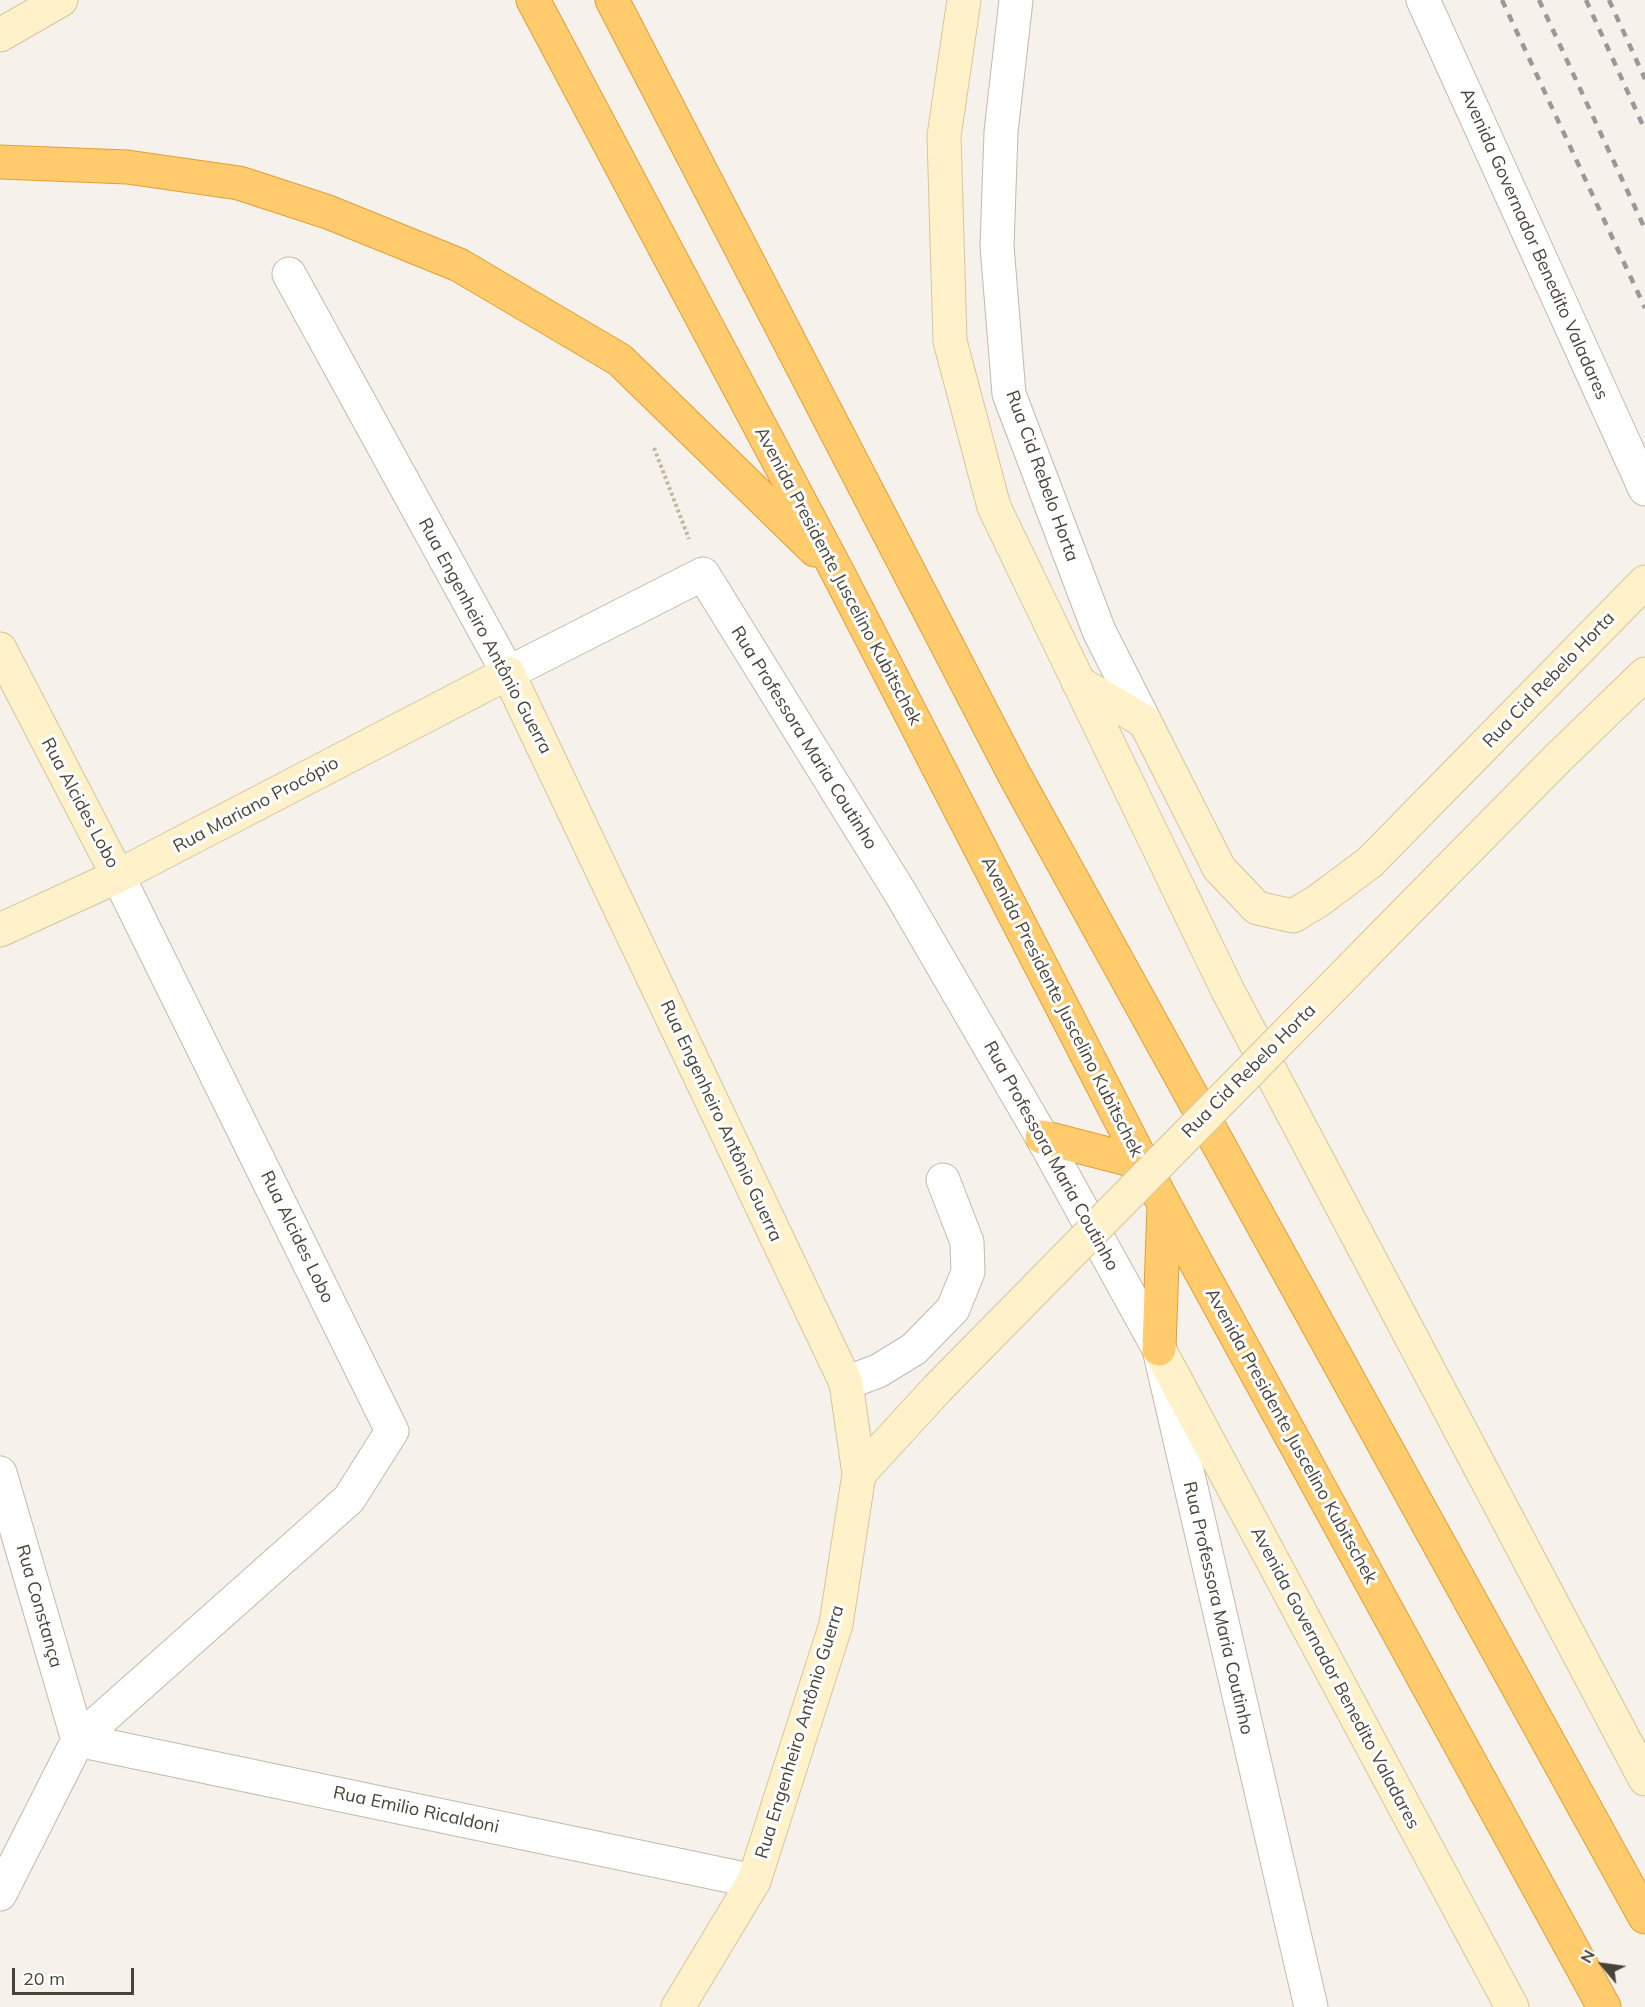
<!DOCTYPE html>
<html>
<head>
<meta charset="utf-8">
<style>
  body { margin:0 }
  #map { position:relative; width:1645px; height:2007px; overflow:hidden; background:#f6f2eb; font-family:Mulish,sans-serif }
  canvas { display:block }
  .north { position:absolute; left:1573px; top:1935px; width:60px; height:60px; -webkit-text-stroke:4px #fff; paint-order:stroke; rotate:299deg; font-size:16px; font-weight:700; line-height:24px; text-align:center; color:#4a4338 }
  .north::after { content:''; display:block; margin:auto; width:21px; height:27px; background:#4a4338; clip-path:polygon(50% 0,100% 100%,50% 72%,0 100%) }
  .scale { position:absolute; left:12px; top:1968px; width:122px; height:27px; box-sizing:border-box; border:3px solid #4a4338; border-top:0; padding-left:8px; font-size:18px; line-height:21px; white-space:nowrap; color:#4a4338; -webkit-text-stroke:4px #fff; paint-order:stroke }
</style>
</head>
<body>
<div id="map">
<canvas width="1645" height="2007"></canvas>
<div class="north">N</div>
<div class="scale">20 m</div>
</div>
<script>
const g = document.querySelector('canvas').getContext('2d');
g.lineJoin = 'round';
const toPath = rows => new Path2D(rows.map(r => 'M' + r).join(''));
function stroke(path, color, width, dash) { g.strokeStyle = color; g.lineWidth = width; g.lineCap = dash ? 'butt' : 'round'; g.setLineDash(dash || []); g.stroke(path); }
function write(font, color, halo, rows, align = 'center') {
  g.font = font + ' Mulish,sans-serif'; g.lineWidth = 6; g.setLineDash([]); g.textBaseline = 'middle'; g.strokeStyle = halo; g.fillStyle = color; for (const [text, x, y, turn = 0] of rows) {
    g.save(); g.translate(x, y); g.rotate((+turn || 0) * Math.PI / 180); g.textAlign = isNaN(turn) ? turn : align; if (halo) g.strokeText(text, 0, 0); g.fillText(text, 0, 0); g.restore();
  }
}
const street = toPath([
  [1016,0,1001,132,997,246,1009,394,1099,631,1145,722],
  [1423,0,1645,489],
  [289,274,508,673,703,574,901,894,1042,1137,1159,1349,1311,2007],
  [846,1383,878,1371,914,1349,953,1309,968,1272,967,1242,943,1180],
  [0,1473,78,1740],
  [78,1740,754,1881],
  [0,1894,78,1740,349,1499,392,1431,118,876]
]);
const secondary = toPath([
  [964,0,944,136,950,341,994,507,1227,989,1645,1779],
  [0,35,61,0],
  [0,649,118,876],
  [1078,682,1145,722,1219,868,1257,908,1293,916,1318,901,1369,863,1645,582],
  [1557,759,1645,674],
  [0,930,118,876,508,673,846,1383,859,1474,836,1624,754,1881,678,2007],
  [1159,1349,1512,2007],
  [859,1474,937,1389]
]);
const highway = toPath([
  [533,0,838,573,1164,1204,1604,2007],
  [612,0,1014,774,1645,1917],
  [0,162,127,167,239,183,328,212,459,265,620,360,815,550],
  [1042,1137,1143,1163],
  [1159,1349,1164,1204]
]);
stroke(street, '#c2baad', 35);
stroke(secondary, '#d6c59a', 35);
stroke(highway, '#e1a039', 35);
stroke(toPath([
  [654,448,689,539]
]), '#c4b69e', 4, [3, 3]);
stroke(street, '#fff', 33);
stroke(secondary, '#fff2cb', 33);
stroke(highway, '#ffcb6c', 33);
stroke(toPath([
  [1502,0,1645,308],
  [1539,0,1645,229],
  [1586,0,1645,130],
  [1609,0,1645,79]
]), '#999', 4.5, [8, 8]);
const secondaryBridge = toPath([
  [937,1389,1557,759]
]);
stroke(secondaryBridge, '#d6c59a', 35, []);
stroke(secondaryBridge, '#fff2cb', 33);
write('18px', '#4a4338', '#fff', [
  ["Avenida Governador Benedito Valadares",1534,244,66],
  ["Rua Cid Rebelo Horta",1042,476,70],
  ["Avenida Presidente Juscelino Kubitschek",838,576,62],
  ["Rua Engenheiro Antônio Guerra",485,636,62],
  ["Rua Cid Rebelo Horta",1549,680,-46],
  ["Rua Professora Maria Coutinho",804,738,58],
  ["Rua Alcides Lobo",80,803,62],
  ["Rua Mariano Procópio",256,805,-28],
  ["Avenida Presidente Juscelino Kubitschek",1062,1007,63],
  ["Rua Cid Rebelo Horta",1249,1071,-45],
  ["Rua Engenheiro Antônio Guerra",721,1121,65],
  ["Rua Professora Maria Coutinho",1051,1156,61],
  ["Rua Alcides Lobo",297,1237,64],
  ["Avenida Presidente Juscelino Kubitschek",1291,1436,61],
  ["Rua Constança",39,1606,74],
  ["Rua Professora Maria Coutinho",1218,1608,77],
  ["Avenida Governador Benedito Valadares",1335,1678,62],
  ["Rua Engenheiro Antônio Guerra",800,1732,-73],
  ["Rua Emilio Ricaldoni",416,1810,12]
]);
</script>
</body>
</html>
